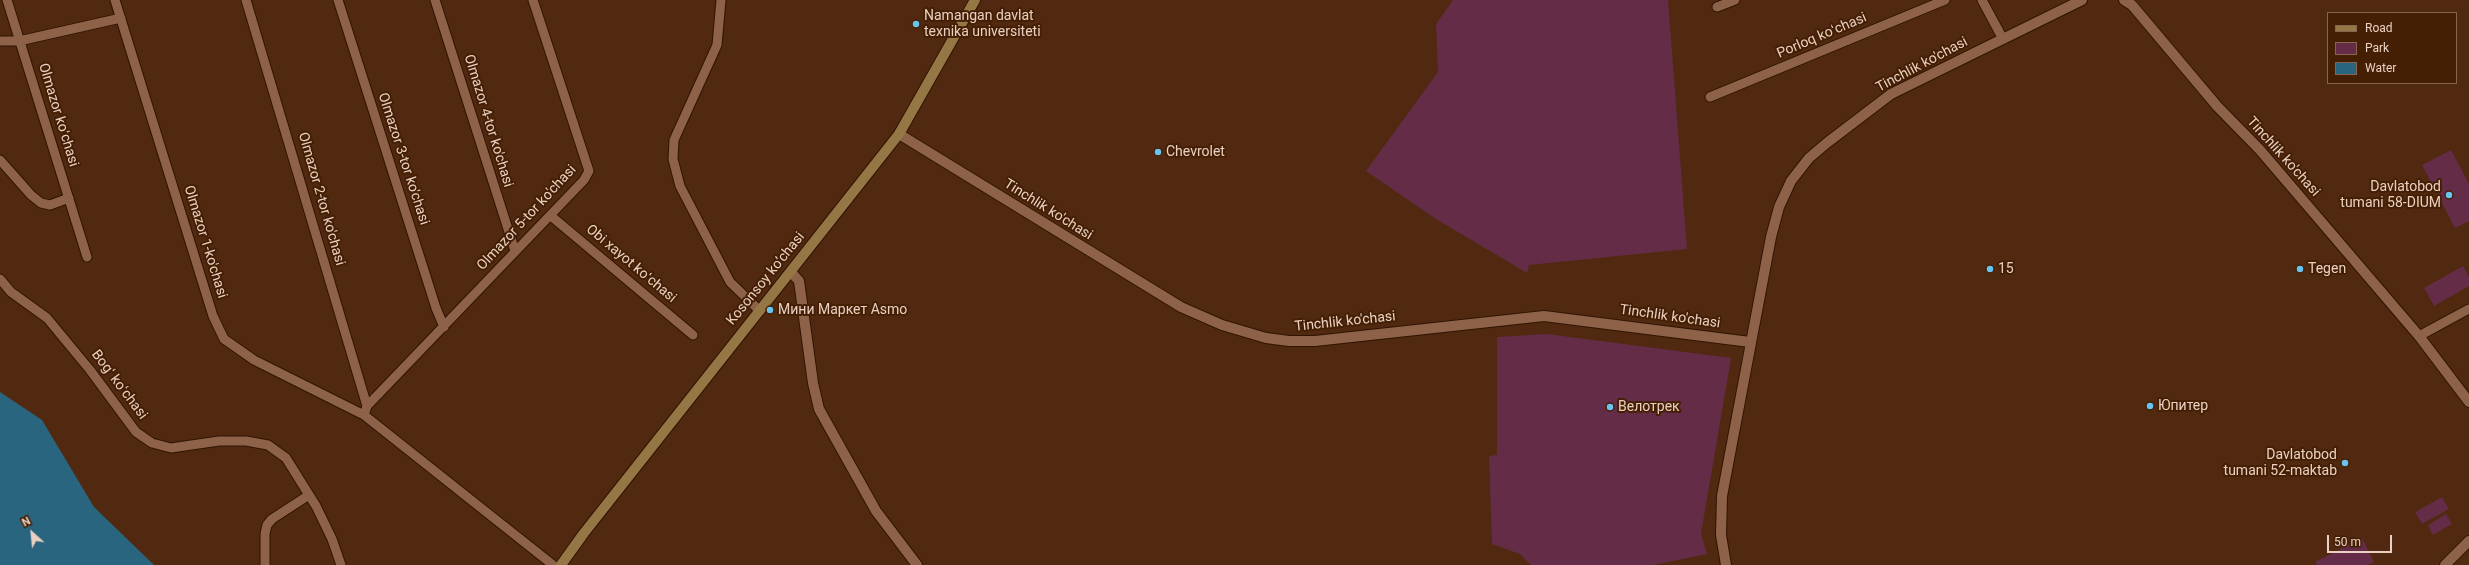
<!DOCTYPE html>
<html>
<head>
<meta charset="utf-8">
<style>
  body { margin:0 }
  #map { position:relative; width:2469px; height:565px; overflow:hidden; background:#502910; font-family:Roboto,sans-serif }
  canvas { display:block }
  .legend { position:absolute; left:2327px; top:12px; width:130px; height:72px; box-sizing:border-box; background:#451f04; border:1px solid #876650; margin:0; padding:5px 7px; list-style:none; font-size:12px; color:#e9d0c2 }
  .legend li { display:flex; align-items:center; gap:8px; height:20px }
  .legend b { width:20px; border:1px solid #876650 }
  .north { position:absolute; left:12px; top:513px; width:40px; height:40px; -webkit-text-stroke:3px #451f04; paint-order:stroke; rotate:333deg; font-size:11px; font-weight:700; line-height:16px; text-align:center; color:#e9d0c2 }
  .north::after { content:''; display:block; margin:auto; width:14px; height:18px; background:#e9d0c2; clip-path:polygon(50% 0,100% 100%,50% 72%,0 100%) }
  .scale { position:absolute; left:2327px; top:535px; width:65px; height:18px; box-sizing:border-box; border:2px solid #e9d0c2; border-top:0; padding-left:5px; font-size:12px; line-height:14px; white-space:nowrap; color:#e9d0c2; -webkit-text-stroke:3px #451f04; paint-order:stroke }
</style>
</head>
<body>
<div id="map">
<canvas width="2469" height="565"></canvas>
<ul class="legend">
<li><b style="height:5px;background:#947745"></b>Road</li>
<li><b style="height:11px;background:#642c47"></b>Park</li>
<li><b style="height:11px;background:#2a6580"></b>Water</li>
</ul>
<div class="north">N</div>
<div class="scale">50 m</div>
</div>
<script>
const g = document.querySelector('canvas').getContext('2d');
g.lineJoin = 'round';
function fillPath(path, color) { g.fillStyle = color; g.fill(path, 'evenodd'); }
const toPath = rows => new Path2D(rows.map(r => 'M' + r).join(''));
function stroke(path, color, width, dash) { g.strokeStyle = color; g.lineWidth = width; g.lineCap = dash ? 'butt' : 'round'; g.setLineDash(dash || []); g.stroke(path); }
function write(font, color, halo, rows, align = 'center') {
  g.font = font + ' Roboto,sans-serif'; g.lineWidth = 4; g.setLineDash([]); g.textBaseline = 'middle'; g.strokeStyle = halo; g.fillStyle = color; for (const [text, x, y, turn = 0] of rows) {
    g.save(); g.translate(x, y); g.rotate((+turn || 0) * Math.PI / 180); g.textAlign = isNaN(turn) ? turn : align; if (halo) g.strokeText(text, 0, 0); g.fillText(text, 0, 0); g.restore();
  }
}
fillPath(toPath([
  [1453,0,1668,0,1687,249,1529,265,1527,273,1436,219,1366,171,1438,72,1436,24],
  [2451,150,2469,184,2469,221,2455,228,2422,165],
  [2463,266,2469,277,2469,286,2434,306,2424,288],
  [1547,334,1731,358,1701,534,1707,554,1653,565,1531,565,1520,554,1492,544,1489,456,1497,455,1497,337],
  [2442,497,2449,509,2422,524,2415,512],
  [2446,514,2452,524,2433,535,2428,525],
  [2362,538,2374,562,2368,565,2317,565,2315,562]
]), '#642c47');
fillPath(toPath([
  [0,392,42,420,94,507,154,565,0,565]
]), '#2a6580');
const minor = toPath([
  [7,0,87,257],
  [115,0,213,316,224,339,254,360,364,415,553,565],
  [246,0,367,406],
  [338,0,436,308,444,327],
  [435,0,515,251],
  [721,0,717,45,674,140,673,159,680,186,730,282,760,311],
  [1982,0,2003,39],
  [1717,7,1735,0],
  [0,41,19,41,121,18],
  [1710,97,1945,0],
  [0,160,31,195,41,203,50,205,69,198],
  [551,216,693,335],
  [0,279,11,292,47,318,90,370,136,432,152,443,171,448,219,441,246,441,268,445,286,458,316,506,332,539,341,565],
  [2419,336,2469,309],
  [364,415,367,406,584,180,589,171,533,0],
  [265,565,265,534,267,525,272,519,309,495]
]);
const tertiary = toPath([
  [2124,0,2132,5,2217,106,2260,150,2419,336,2469,402],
  [899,134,1181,307,1222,325,1266,338,1289,341,1315,341,1544,316,1750,342],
  [791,272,799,281,813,383,819,409,876,511,917,565],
  [1726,565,1721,535,1722,496,1771,237,1779,207,1791,181,1809,158,1828,142,1891,94,2082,0],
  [2445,565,2469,541]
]);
const secondary = toPath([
  [561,565,584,533,899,134,975,0]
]);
stroke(minor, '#301402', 11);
stroke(tertiary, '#301402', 12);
stroke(secondary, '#301402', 12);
stroke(minor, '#8d6248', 9);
stroke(tertiary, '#8d6248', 10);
stroke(secondary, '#947745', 10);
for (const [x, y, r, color] of [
  [916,24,4,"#68c4f0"],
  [1158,152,4,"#68c4f0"],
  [2449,195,4,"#68c4f0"],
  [1990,269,4,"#68c4f0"],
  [2300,269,4,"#68c4f0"],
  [770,310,4,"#68c4f0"],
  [2150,406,4,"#68c4f0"],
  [1610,407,4,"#68c4f0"],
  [2345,463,4,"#68c4f0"]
]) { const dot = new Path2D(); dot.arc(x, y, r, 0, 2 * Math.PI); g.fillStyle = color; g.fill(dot); stroke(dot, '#451f04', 1.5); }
write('14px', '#e9d0c2', '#451f04', [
  ["Namangan davlat",924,16],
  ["texnika universiteti",924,32],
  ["Chevrolet",1166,152],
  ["Davlatobod",2441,187,"right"],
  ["tumani 58-DIUM",2441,203,"right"],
  ["15",1998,269],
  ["Tegen",2308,269],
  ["Мини Маркет Asmo",778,310],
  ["Юпитер",2158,406],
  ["Велотрек",1618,407],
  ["Davlatobod",2337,455,"right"],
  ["tumani 52-maktab",2337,471,"right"]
], 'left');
write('14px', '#e9d0c2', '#451f04', [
  ["Porloq koʻchasi",1822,36,-23],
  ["Tinchlik ko'chasi",1922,65,-28],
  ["Olmazor koʻchasi",58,115,73],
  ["Olmazor 4-tor ko'chasi",488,121,73],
  ["Tinchlik ko'chasi",2283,157,48],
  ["Olmazor 3-tor ko'chasi",403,159,72],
  ["Olmazor 2-tor ko'chasi",321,199,74],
  ["Tinchlik ko'chasi",1048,210,32],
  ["Olmazor 5-tor ko'chasi",527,218,-47],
  ["Olmazor 1-ko'chasi",205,242,73],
  ["Obi xayot koʻchasi",631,264,40],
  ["Kosonsoy ko’chasi",766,279,-51],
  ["Tinchlik ko'chasi",1670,317,8],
  ["Tinchlik ko'chasi",1345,322,-6],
  ["Bogʻ koʻchasi",119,385,53]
]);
</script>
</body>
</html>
